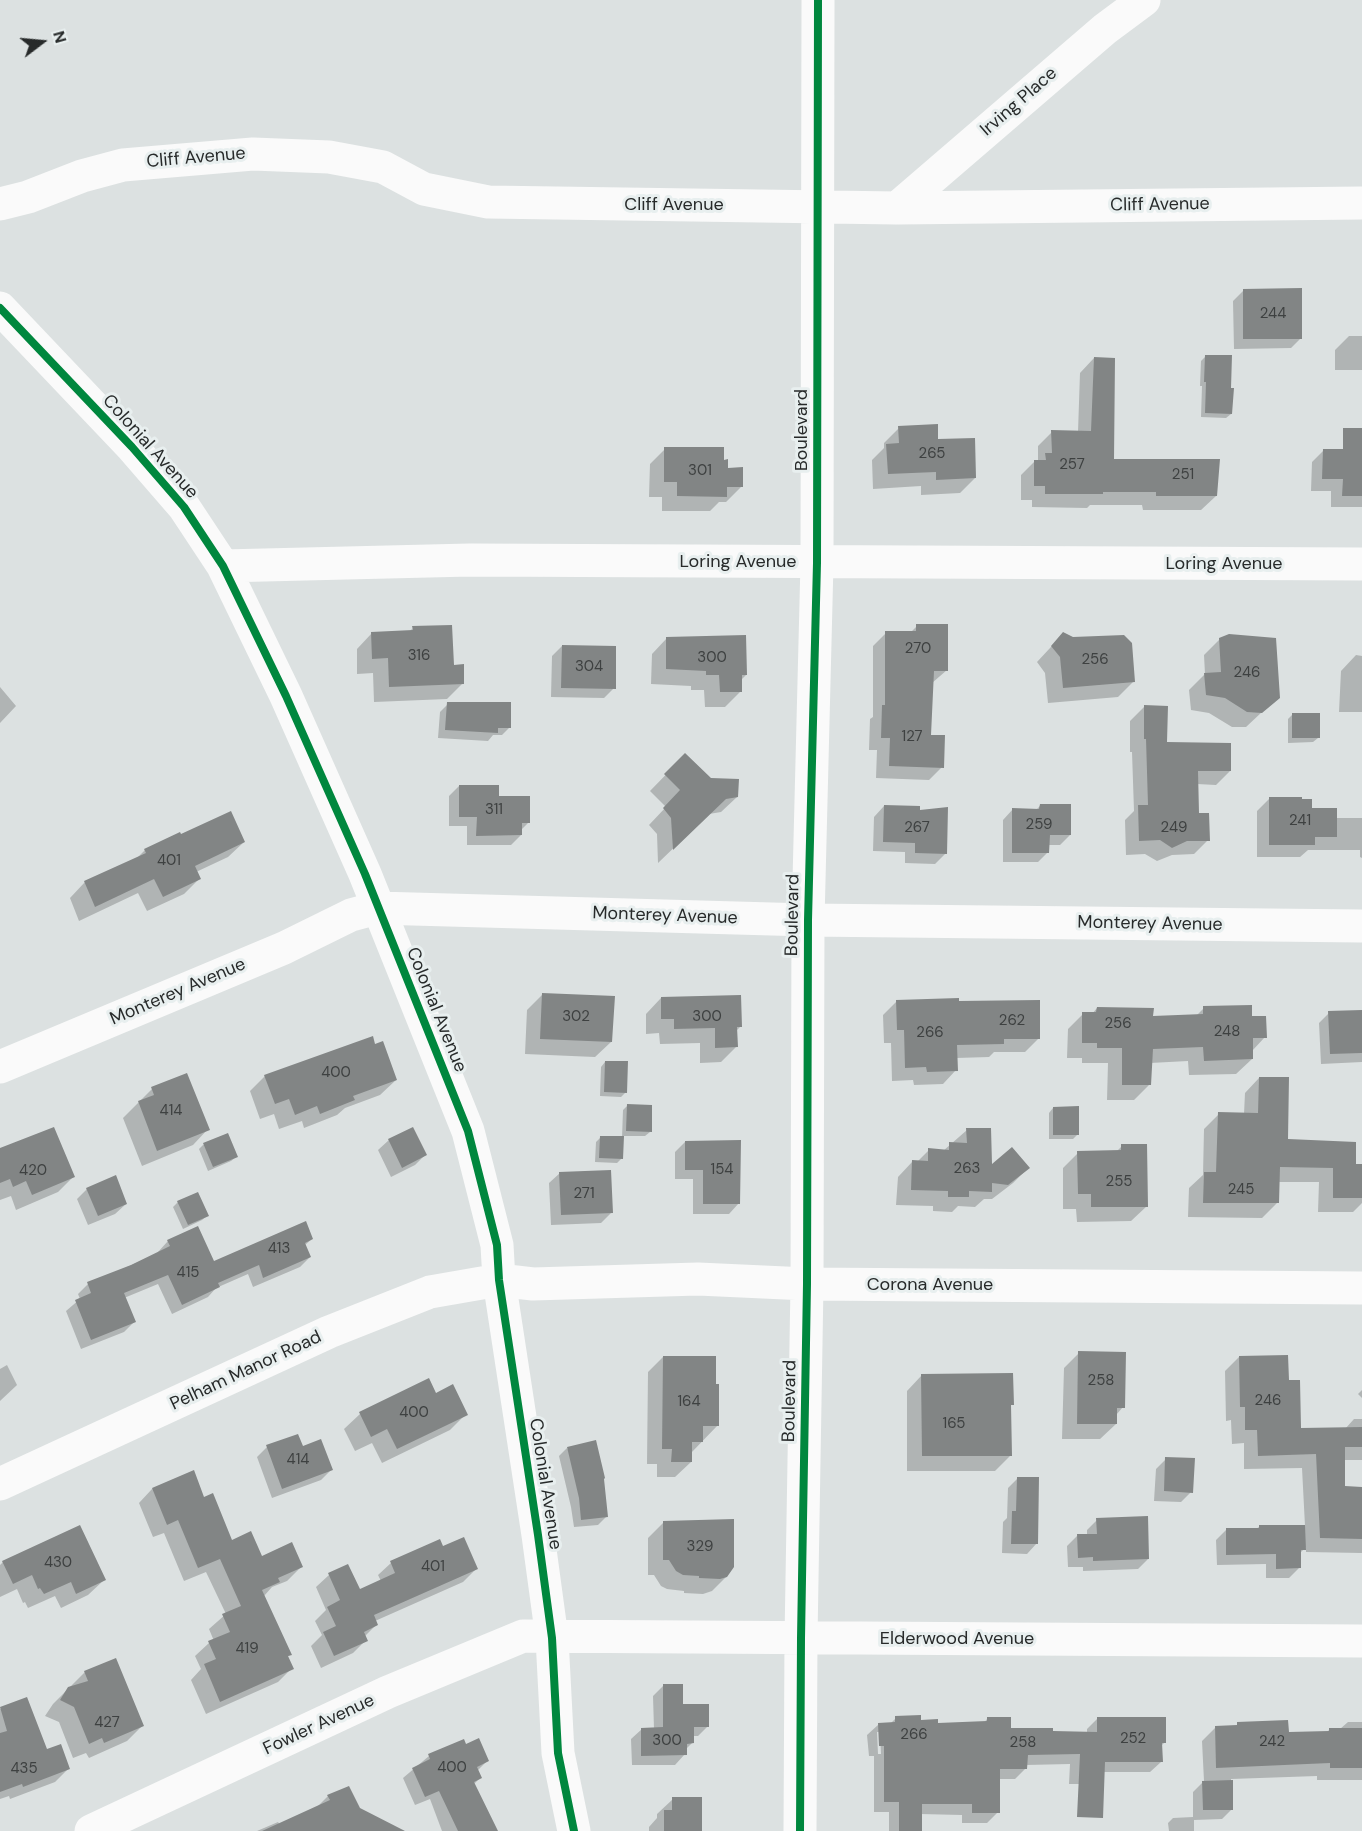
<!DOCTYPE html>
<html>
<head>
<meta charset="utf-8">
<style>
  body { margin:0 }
  #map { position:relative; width:1362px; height:1831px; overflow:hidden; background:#dce1e1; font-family:"DM Sans",sans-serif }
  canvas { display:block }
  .north { position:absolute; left:12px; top:12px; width:60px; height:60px; -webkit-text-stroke:4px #e8efef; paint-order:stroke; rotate:74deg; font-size:16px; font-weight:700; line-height:24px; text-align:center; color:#272a2a }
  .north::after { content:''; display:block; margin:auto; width:21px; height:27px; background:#272a2a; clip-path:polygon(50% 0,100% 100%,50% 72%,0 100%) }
</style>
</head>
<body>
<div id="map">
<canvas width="1362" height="1831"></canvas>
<div class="north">N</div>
</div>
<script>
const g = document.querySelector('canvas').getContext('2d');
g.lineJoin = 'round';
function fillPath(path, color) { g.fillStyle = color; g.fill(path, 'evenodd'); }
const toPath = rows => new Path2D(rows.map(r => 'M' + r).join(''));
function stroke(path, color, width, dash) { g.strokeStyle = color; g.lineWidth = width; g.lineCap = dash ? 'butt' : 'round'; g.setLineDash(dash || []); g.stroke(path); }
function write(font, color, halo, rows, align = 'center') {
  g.font = font + ' "DM Sans",sans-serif'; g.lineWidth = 6; g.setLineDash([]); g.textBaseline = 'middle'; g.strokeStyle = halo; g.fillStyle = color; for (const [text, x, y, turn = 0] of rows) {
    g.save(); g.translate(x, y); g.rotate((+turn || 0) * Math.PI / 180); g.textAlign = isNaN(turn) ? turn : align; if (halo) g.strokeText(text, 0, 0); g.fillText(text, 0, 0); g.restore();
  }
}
fillPath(toPath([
  [1243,291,1301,338,1291,348,1234,349,1233,301],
  [1349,336,1362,336,1362,370,1335,370,1335,350],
  [1205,357,1231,414,1226,418,1201,417,1202,386,1200,386,1201,361],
  [1094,358,1112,460,1216,496,1201,510,1143,510,1142,505,1090,505,1087,508,1032,507,1032,500,1021,500,1021,475,1035,461,1038,461,1038,446,1052,432,1078,432,1080,373],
  [899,428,937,441,975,478,960,493,921,495,921,486,873,489,872,460,884,448,884,443],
  [1362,437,1362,507,1331,507,1331,491,1311,491,1312,462,1323,451,1361,450],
  [665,449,722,461,741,487,726,502,719,502,710,511,662,511,662,497,649,497,650,464],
  [917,626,947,670,932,683,930,736,942,767,929,780,876,778,877,750,869,750,870,719,873,717,873,646,886,633,910,633],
  [413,628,452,667,463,683,447,699,374,702,373,673,357,674,357,649,372,633,409,632],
  [1063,634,1134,681,1118,697,1048,703,1045,673,1037,662],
  [667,638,746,675,741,680,741,691,725,707,705,707,704,690,691,690,691,686,651,684,652,654],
  [1220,639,1278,697,1246,727,1232,727,1209,713,1191,710,1189,690,1205,674,1204,655],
  [562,646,614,688,604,698,551,697,552,656],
  [1356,655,1362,656,1362,712,1339,712,1341,671],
  [0,687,16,706,0,723],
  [448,704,510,727,502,735,493,735,488,741,438,738,440,712],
  [1144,707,1165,744,1230,771,1216,785,1197,784,1198,815,1208,840,1194,854,1172,855,1157,861,1145,854,1126,855,1125,820,1134,811,1132,752,1130,752,1130,721],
  [1292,715,1318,738,1313,742,1288,743,1288,719],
  [685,755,710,779,737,797,721,812,709,814,658,863,657,834,649,825,666,807,650,791],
  [459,786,498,797,528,823,521,830,521,835,511,845,467,845,467,826,449,826,449,796],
  [1270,798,1336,818,1362,818,1362,858,1360,857,1360,850,1308,850,1300,857,1257,857,1257,811],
  [884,806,946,853,935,864,905,863,905,852,873,851,874,817],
  [1040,806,1070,835,1060,845,1048,845,1048,852,1038,862,1003,862,1003,820,1013,809,1036,810],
  [244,842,228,857,196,872,199,879,184,894,147,911,138,893,79,921,70,898,85,882,136,859,145,850],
  [543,994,611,1042,595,1057,525,1054,527,1010],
  [661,998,741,1026,736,1031,736,1047,721,1062,700,1063,700,1043,660,1044,659,1033,646,1034,646,1014],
  [897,1001,957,1002,1039,1038,1025,1052,994,1052,989,1057,956,1058,956,1070,943,1084,914,1085,913,1080,892,1081,891,1043,884,1043,883,1015],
  [1097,1008,1152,1017,1196,1016,1204,1008,1251,1018,1265,1037,1252,1051,1252,1059,1236,1074,1189,1075,1188,1061,1150,1063,1149,1085,1134,1100,1107,1100,1108,1063,1082,1063,1082,1058,1067,1058,1068,1029,1083,1014,1092,1014],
  [1362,1011,1362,1062,1321,1064,1319,1023,1329,1013],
  [374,1046,396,1080,380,1095,345,1108,337,1115,304,1128,302,1121,279,1129,274,1114,260,1119,250,1091,265,1076],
  [605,1062,626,1092,621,1097,600,1096,601,1067],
  [186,1075,208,1129,193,1145,142,1166,123,1118,152,1089],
  [1259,1078,1286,1141,1355,1165,1362,1165,1362,1203,1353,1212,1318,1212,1319,1182,1278,1182,1277,1203,1262,1218,1188,1217,1189,1188,1203,1175,1204,1129,1219,1114,1244,1114,1245,1093],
  [628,1105,650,1132,645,1136,623,1136,622,1158,617,1163,595,1162,596,1142,601,1137,622,1138,623,1110],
  [1053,1108,1078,1134,1073,1139,1049,1139,1049,1113],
  [967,1130,990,1167,1028,1168,1013,1183,992,1199,984,1199,975,1207,958,1206,952,1212,933,1211,933,1206,896,1205,898,1177,913,1161,917,1162,929,1150,943,1151],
  [227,1135,236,1157,231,1161,208,1171,199,1149,203,1145],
  [389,1140,425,1155,415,1165,391,1177,378,1150],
  [685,1142,739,1203,729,1214,693,1214,693,1179,675,1179,675,1152],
  [1122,1146,1147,1206,1131,1221,1077,1222,1076,1209,1063,1209,1063,1168,1078,1153,1116,1152],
  [0,1149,73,1177,58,1192,16,1210,11,1196,0,1200],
  [560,1173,611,1213,601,1223,551,1225,549,1183],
  [87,1189,126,1204,115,1214,88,1225,77,1199],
  [178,1202,207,1216,202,1220,183,1229,173,1207],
  [312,1239,305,1245,310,1257,300,1267,253,1287,248,1274,216,1288,208,1297,172,1314,158,1284,124,1298,134,1322,124,1332,81,1349,66,1311,80,1299,78,1294,88,1284,159,1253,158,1252,168,1241,213,1263],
  [1079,1353,1123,1407,1116,1415,1116,1424,1100,1439,1062,1439,1064,1368],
  [663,1357,718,1425,691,1453,691,1462,675,1477,657,1477,657,1464,647,1464,648,1372],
  [1239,1357,1287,1381,1299,1429,1345,1429,1354,1419,1362,1419,1362,1460,1343,1460,1344,1488,1362,1488,1362,1553,1306,1552,1306,1547,1299,1554,1299,1568,1289,1578,1266,1578,1266,1564,1217,1565,1216,1540,1226,1530,1256,1529,1259,1527,1305,1526,1302,1468,1244,1469,1244,1443,1232,1444,1231,1420,1226,1421,1225,1371],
  [7,1365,17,1385,0,1401,0,1369],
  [922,1375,1012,1404,1010,1407,1011,1455,995,1471,907,1471,907,1391],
  [428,1380,435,1395,466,1414,450,1430,382,1463,372,1443,355,1451,344,1429,360,1414],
  [1362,1390,1362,1398,1358,1394],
  [267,1447,302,1448,331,1470,321,1480,272,1498,257,1457],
  [567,1448,606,1517,598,1525,574,1527,571,1507,559,1456],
  [1166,1459,1191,1492,1181,1502,1154,1501,1156,1469],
  [1018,1478,1037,1543,1027,1554,1002,1553,1003,1522,1007,1518,1008,1488],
  [152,1489,204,1499,231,1542,261,1558,301,1567,287,1581,272,1587,264,1596,290,1655,287,1657,292,1668,278,1682,206,1714,191,1680,201,1669,195,1656,209,1643,214,1641,209,1629,226,1614,206,1572,184,1581,164,1533,153,1537,139,1503],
  [1097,1520,1148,1559,1138,1569,1083,1571,1083,1567,1068,1567,1067,1546,1077,1536,1087,1536,1087,1530],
  [663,1523,728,1575,712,1591,703,1594,684,1593,684,1591,667,1589,661,1586,654,1575,648,1575,648,1538],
  [442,1548,476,1569,463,1582,375,1621,376,1625,364,1637,366,1640,353,1653,321,1668,311,1646,322,1635,315,1621,326,1610,316,1587,329,1575,347,1566,359,1591,381,1581,378,1575,391,1563],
  [3,1562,104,1580,88,1595,61,1608,55,1596,28,1608,25,1602,23,1603,17,1589,0,1597,0,1565],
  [85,1672,142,1726,127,1741,89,1758,86,1753,73,1758,59,1722,45,1716,53,1704],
  [663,1686,682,1706,708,1726,698,1736,692,1736,692,1743,685,1750,685,1754,675,1765,632,1765,631,1739,642,1729,654,1729,653,1696],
  [26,1699,46,1751,68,1769,55,1782,10,1799,9,1796,0,1799,0,1709],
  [896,1718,937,1725,984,1723,987,1719,1009,1730,1087,1733,1087,1729,1097,1719,1165,1742,1161,1746,1161,1762,1150,1772,1103,1772,1092,1784,1069,1784,1070,1764,1026,1765,1026,1768,1015,1779,998,1779,998,1812,987,1823,962,1823,962,1815,920,1814,920,1831,889,1831,889,1812,874,1812,874,1756,869,1756,867,1735,878,1725,890,1724],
  [877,1732,880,1732,881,1754,878,1754],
  [1348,1722,1362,1722,1362,1780,1317,1780,1317,1776,1231,1779,1232,1809,1222,1819,1194,1820,1194,1831,1169,1831,1168,1823,1173,1818,1193,1817,1193,1792,1204,1781,1202,1741,1215,1728,1235,1727,1238,1724,1288,1734,1327,1732,1330,1729,1340,1729],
  [466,1746,487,1761,477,1771,480,1778,474,1784,496,1831,442,1831,430,1799,415,1805,403,1778,429,1756],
  [328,1796,359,1809,377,1831,257,1831,278,1822,280,1825,315,1809],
  [673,1799,700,1831,649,1831,649,1827,657,1818,657,1814]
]), '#0003');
fillPath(toPath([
  [1302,288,1302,339,1243,339,1243,289],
  [1205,355,1232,355,1231,388,1234,388,1232,414,1205,413,1206,382,1204,382],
  [1094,357,1115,358,1114,459,1220,459,1217,496,1156,496,1156,492,1103,492,1103,494,1045,494,1045,486,1034,486,1034,460,1046,460,1045,453,1052,453,1051,430,1091,431],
  [938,424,938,439,975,438,976,478,936,480,936,472,888,474,886,444,899,443,898,426],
  [1343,428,1362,428,1362,496,1342,496,1343,479,1322,479,1323,449,1343,449],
  [664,447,724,447,724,460,728,459,728,468,743,467,743,487,727,487,727,497,677,496,677,482,664,482],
  [916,624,948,624,948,671,934,671,931,735,945,735,944,768,889,766,890,738,881,738,882,705,885,705,885,631,916,631],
  [452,625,454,665,464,664,464,684,389,687,388,658,372,659,371,632,413,630,412,626],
  [1063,632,1073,637,1124,635,1132,643,1135,682,1063,688,1060,657,1051,646],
  [1229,634,1276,638,1280,698,1262,713,1247,712,1225,698,1206,695,1204,673,1221,672,1219,638],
  [746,635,747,675,742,675,742,692,720,692,719,675,706,675,706,671,666,669,666,637],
  [562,645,616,646,616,689,561,688],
  [447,702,511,702,511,728,498,728,498,733,445,730],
  [1144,705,1168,706,1167,742,1231,743,1231,771,1198,771,1199,813,1209,813,1210,841,1187,841,1172,848,1160,840,1139,841,1138,805,1148,805,1146,739,1144,739],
  [1292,713,1320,713,1320,738,1292,738],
  [685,753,711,778,739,779,738,797,726,799,673,850,671,818,663,808,680,790,664,774],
  [459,785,499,785,499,796,530,796,530,823,522,823,522,835,476,836,477,817,459,817],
  [1269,797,1302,797,1302,799,1312,799,1312,808,1337,808,1337,837,1315,837,1315,845,1269,845],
  [1040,804,1071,804,1071,835,1050,835,1049,853,1012,853,1012,808,1039,809],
  [884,805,920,806,920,810,948,807,947,854,915,853,915,843,883,842],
  [231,811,245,842,195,866,201,879,163,897,154,879,95,907,84,881,146,853,144,849,180,832,181,834],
  [542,993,615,996,612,1042,540,1039],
  [741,995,742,1027,737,1027,738,1047,715,1048,715,1028,674,1029,674,1019,661,1019,661,997],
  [959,998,959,1001,1040,1000,1040,1039,1004,1039,1004,1044,957,1045,958,1071,927,1072,926,1067,905,1068,904,1030,897,1030,896,1000],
  [1252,1005,1252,1016,1266,1016,1267,1038,1253,1038,1253,1059,1204,1061,1203,1047,1153,1049,1151,1085,1122,1085,1122,1048,1097,1048,1097,1043,1082,1043,1082,1012,1096,1012,1097,1007,1154,1008,1153,1016,1203,1014,1203,1006],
  [1362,1010,1362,1053,1330,1054,1328,1011],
  [373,1036,375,1044,383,1041,397,1080,353,1096,355,1100,320,1114,317,1106,295,1115,289,1099,275,1104,264,1075],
  [605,1061,628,1061,627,1093,604,1092],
  [187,1073,210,1130,157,1151,138,1101,154,1095,151,1087],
  [1259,1077,1289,1077,1288,1139,1356,1142,1356,1164,1362,1164,1362,1198,1333,1198,1333,1168,1280,1167,1279,1203,1203,1203,1204,1172,1216,1172,1218,1112,1258,1113],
  [627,1104,652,1105,652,1132,626,1131],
  [1079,1106,1079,1135,1053,1135,1053,1107],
  [54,1127,75,1177,32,1195,26,1181,13,1187,10,1179,0,1183,0,1148],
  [413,1127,427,1155,402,1168,388,1139],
  [966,1128,991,1128,992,1164,1012,1147,1030,1168,1008,1185,992,1183,992,1192,969,1191,969,1197,948,1197,948,1191,911,1190,912,1160,928,1161,928,1148,949,1150,949,1142,967,1143],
  [228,1133,238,1157,213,1167,203,1143],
  [600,1136,624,1136,623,1159,599,1158],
  [741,1140,740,1204,703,1204,703,1170,685,1170,685,1141],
  [1121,1144,1147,1144,1148,1207,1091,1207,1091,1194,1078,1194,1077,1151,1121,1150],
  [611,1170,613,1213,561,1215,559,1172],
  [116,1175,127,1204,98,1216,86,1188],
  [198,1192,209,1216,188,1225,177,1201],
  [306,1221,313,1239,305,1243,311,1257,263,1278,259,1265,218,1283,220,1287,182,1305,168,1275,124,1293,136,1322,91,1340,75,1300,91,1293,87,1282,131,1265,170,1246,167,1240,198,1226,214,1261],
  [1078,1351,1126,1352,1125,1408,1117,1408,1117,1424,1077,1424],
  [1288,1355,1289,1380,1300,1380,1301,1428,1362,1427,1362,1447,1345,1447,1345,1486,1362,1487,1362,1539,1320,1538,1316,1454,1258,1456,1257,1430,1245,1430,1245,1407,1240,1407,1239,1356],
  [663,1356,716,1356,716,1384,719,1384,719,1426,703,1426,703,1442,692,1442,692,1462,671,1462,672,1449,662,1449],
  [1013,1373,1014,1405,1011,1405,1012,1456,922,1456,921,1374],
  [429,1378,436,1393,453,1384,468,1415,397,1449,387,1429,371,1437,359,1412],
  [298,1434,303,1446,321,1439,333,1470,282,1489,266,1445],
  [596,1440,605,1478,604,1479,608,1517,581,1520,579,1498,567,1447],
  [1165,1457,1195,1458,1193,1493,1164,1491],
  [194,1470,204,1497,213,1493,232,1540,251,1531,262,1556,292,1542,303,1567,278,1578,280,1582,262,1590,292,1655,288,1656,294,1669,220,1702,204,1664,216,1659,208,1641,230,1632,222,1614,241,1606,220,1559,198,1568,178,1520,167,1525,152,1488],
  [1017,1477,1039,1477,1038,1544,1011,1544,1012,1511,1016,1511],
  [1148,1516,1149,1559,1093,1561,1093,1557,1078,1558,1077,1534,1097,1534,1096,1518],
  [734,1519,734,1567,727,1577,720,1579,699,1578,699,1576,683,1575,676,1571,669,1560,663,1560,663,1521],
  [80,1525,106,1580,76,1594,71,1582,44,1594,40,1588,38,1589,32,1575,13,1584,2,1561],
  [1259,1525,1305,1525,1306,1550,1301,1550,1301,1568,1276,1569,1276,1554,1226,1555,1226,1528,1259,1528],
  [464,1537,478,1569,374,1615,378,1625,364,1632,368,1641,334,1656,323,1632,336,1626,327,1607,340,1600,328,1573,348,1564,360,1589,395,1573,390,1561,440,1539,443,1546],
  [116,1658,144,1726,104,1743,102,1738,89,1744,74,1707,60,1700,68,1687,88,1681,84,1671],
  [663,1684,683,1684,683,1704,709,1704,709,1727,694,1727,694,1743,687,1744,687,1755,641,1756,641,1728,663,1727],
  [27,1697,47,1749,61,1744,70,1769,23,1787,22,1784,0,1792,0,1733,7,1731,0,1707],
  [921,1715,921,1720,938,1719,938,1723,987,1721,987,1717,1011,1717,1011,1728,1053,1728,1053,1731,1097,1732,1097,1717,1166,1717,1166,1743,1162,1743,1163,1762,1105,1762,1103,1818,1077,1817,1080,1754,1028,1755,1027,1769,1000,1769,1000,1813,972,1813,972,1804,922,1804,922,1831,899,1831,899,1802,884,1802,884,1746,879,1746,878,1723,895,1722,895,1716],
  [1288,1720,1289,1732,1329,1731,1329,1728,1362,1728,1362,1768,1330,1768,1330,1763,1216,1768,1215,1726,1237,1725,1237,1722],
  [479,1738,489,1761,477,1767,482,1778,474,1782,498,1831,458,1831,439,1791,425,1797,412,1768,430,1759,428,1754,464,1739,466,1744],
  [1233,1780,1233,1810,1203,1810,1202,1781],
  [349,1786,360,1808,405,1831,262,1831,330,1800,327,1795],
  [672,1797,702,1797,702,1831,664,1831,664,1810,672,1810]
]), '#828585');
stroke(toPath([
  [0,204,28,197,82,176,123,165,253,154,329,157,383,167,424,189,488,202,897,208,1362,203],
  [897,208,1105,29,1144,0],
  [0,308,132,447,184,507,223,566,286,696,365,874,468,1131,497,1245,499,1280,538,1535,552,1638,558,1753,574,1831],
  [223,566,470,560,1362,564],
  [0,1067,284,948,351,915,377,908,808,920,1362,926],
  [0,1484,329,1332,430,1292,499,1280,533,1284,698,1279,807,1284,1362,1288],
  [91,1831,388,1692,523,1636,1362,1641],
  [800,1831,801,1638,807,1284,808,920,817,563,818,0]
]), '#fafafa', 33);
stroke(toPath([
  [0,308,132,447,184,507,223,566,286,696,365,874,468,1131,497,1245,499,1280,538,1535,552,1638,558,1753,574,1831],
  [800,1831,801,1638,807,1284,808,920,817,563,818,0]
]), '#00873e', 8);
write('15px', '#3e4141', null, [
  ["244",1273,314],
  ["265",932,454],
  ["257",1072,465],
  ["301",700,471],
  ["251",1183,475],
  ["270",918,649],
  ["316",419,656],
  ["300",712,658],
  ["256",1095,660],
  ["304",589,667],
  ["246",1247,673],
  ["127",912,737],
  ["311",494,810],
  ["241",1300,821],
  ["259",1039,825],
  ["267",917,828],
  ["249",1174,828],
  ["401",169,861],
  ["302",576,1017],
  ["300",707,1017],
  ["262",1012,1021],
  ["256",1118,1024],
  ["248",1227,1032],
  ["266",930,1033],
  ["400",336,1073],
  ["414",171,1111],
  ["263",967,1169],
  ["154",722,1170],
  ["420",33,1171],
  ["255",1119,1182],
  ["245",1241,1190],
  ["271",584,1194],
  ["413",279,1249],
  ["415",188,1273],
  ["258",1101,1381],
  ["246",1268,1401],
  ["164",689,1402],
  ["400",414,1413],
  ["165",954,1424],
  ["414",298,1460],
  ["329",700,1547],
  ["430",58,1563],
  ["401",433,1567],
  ["419",247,1649],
  ["427",107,1723],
  ["266",914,1735],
  ["252",1133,1739],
  ["300",667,1741],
  ["242",1272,1742],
  ["258",1023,1743],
  ["400",452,1768],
  ["435",24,1769]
]);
write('18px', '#272a2a', '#e8efef', [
  ["Irving Place",1019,102,-41],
  ["Cliff Avenue",196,158,-5],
  ["Cliff Avenue",674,205],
  ["Cliff Avenue",1160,205,-1],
  ["Boulevard",802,430,-90],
  ["Colonial Avenue",150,447,48],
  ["Loring Avenue",738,562],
  ["Loring Avenue",1224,564],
  ["Boulevard",793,915,-89],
  ["Monterey Avenue",665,916,2],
  ["Monterey Avenue",1150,924,1],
  ["Monterey Avenue",178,992,-23],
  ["Colonial Avenue",436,1010,68],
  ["Corona Avenue",930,1285],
  ["Pelham Manor Road",246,1371,-25],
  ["Boulevard",790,1401,-89],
  ["Colonial Avenue",545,1484,81],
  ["Elderwood Avenue",957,1639],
  ["Fowler Avenue",319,1725,-25]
]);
</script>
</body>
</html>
